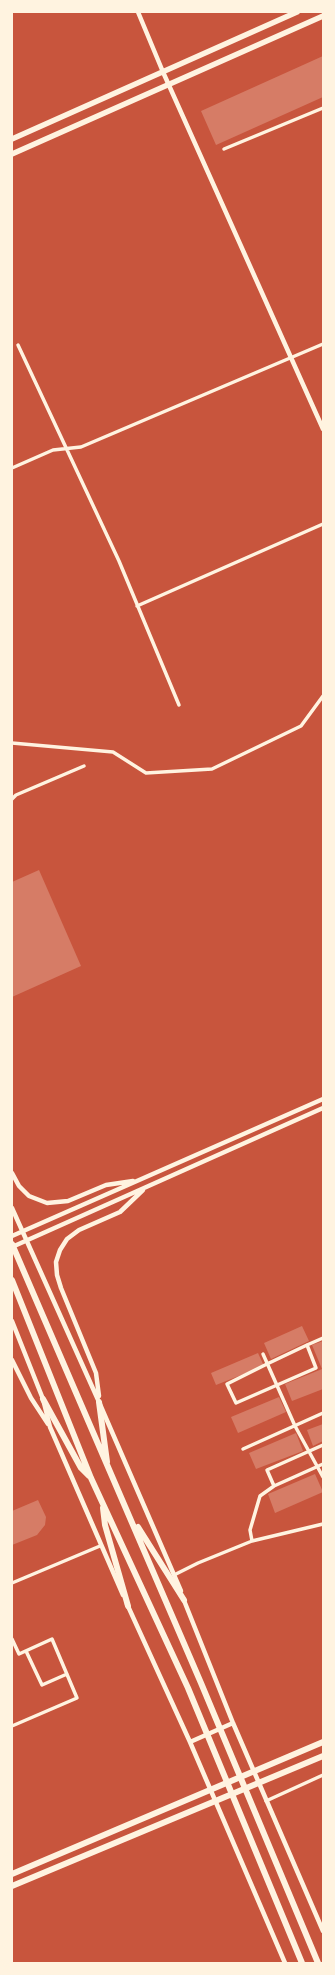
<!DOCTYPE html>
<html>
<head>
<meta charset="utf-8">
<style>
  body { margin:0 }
  #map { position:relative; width:335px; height:1975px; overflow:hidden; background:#c8553d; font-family:Cabin,sans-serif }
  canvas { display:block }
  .frame { position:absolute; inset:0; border:13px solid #fff3e0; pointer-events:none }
</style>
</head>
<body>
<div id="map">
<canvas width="335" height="1975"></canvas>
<div class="frame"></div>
</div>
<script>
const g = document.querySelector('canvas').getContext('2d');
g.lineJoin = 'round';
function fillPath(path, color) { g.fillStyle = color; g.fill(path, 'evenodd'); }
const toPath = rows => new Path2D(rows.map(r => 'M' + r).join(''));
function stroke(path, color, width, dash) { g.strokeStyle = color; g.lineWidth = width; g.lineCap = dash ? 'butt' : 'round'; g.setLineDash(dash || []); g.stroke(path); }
fillPath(toPath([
  [323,56,323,97,216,145,201,111],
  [39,870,81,966,12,997,12,882],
  [302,1326,309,1341,271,1359,264,1343],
  [323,1341,323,1389,292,1401,285,1384,322,1369,312,1345],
  [258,1353,264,1366,216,1385,211,1373],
  [279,1397,286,1412,238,1433,231,1417],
  [323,1424,323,1441,313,1446,307,1430],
  [296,1433,303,1451,256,1469,249,1453],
  [315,1474,323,1492,275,1513,268,1494],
  [38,1500,46,1517,45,1525,37,1535,12,1545,12,1511]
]), '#d67c66');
stroke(toPath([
  [224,149,323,108],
  [18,345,119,561,179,705],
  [12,468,53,450,81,447,323,344],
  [137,606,323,524],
  [12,743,113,752,146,773,212,769,301,726,323,696],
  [12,799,16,795,84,766],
  [307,1345,316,1368,236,1403,227,1384,267,1364,307,1345,323,1338],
  [263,1354,295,1426,323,1477],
  [323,1445,267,1470,274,1486,323,1464],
  [243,1449,323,1413],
  [252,1541,250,1530,260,1496,274,1486],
  [174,1575,198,1563,252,1541,323,1524],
  [12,1583,100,1546],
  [12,1639,19,1654,52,1639,77,1698,12,1726],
  [26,1651,42,1685,67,1674],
  [266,1801,323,1775]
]), '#fff3e0', 3.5);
stroke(toPath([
  [138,12,163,72,323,429],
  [12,1173,19,1186,29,1196,47,1203,68,1201,106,1185,133,1181],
  [12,1208,99,1402,181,1591],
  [12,1236,323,1099],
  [12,1247,323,1108],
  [12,1321,43,1399,50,1427,123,1595],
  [12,1360,31,1398,48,1424],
  [99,1396,96,1373,61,1288,57,1275,56,1262,60,1250,67,1239,79,1230,120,1212,143,1190],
  [183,1598,233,1723,323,1931],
  [127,1604,190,1742,285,1963],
  [190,1742,233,1723]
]), '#fff3e0', 4.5);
stroke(toPath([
  [12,139,297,12],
  [12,154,323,16]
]), '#fff3e0', 5.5);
stroke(toPath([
  [12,1874,323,1742],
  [12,1886,323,1756]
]), '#fff3e0', 6);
stroke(toPath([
  [12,1244,201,1683,318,1963],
  [12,1280,91,1478,188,1688,302,1963],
  [43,1399,81,1468,89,1476],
  [99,1402,107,1462],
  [103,1508,105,1525,128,1606],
  [138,1527,184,1600]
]), '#fff3e0', 6);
</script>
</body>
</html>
